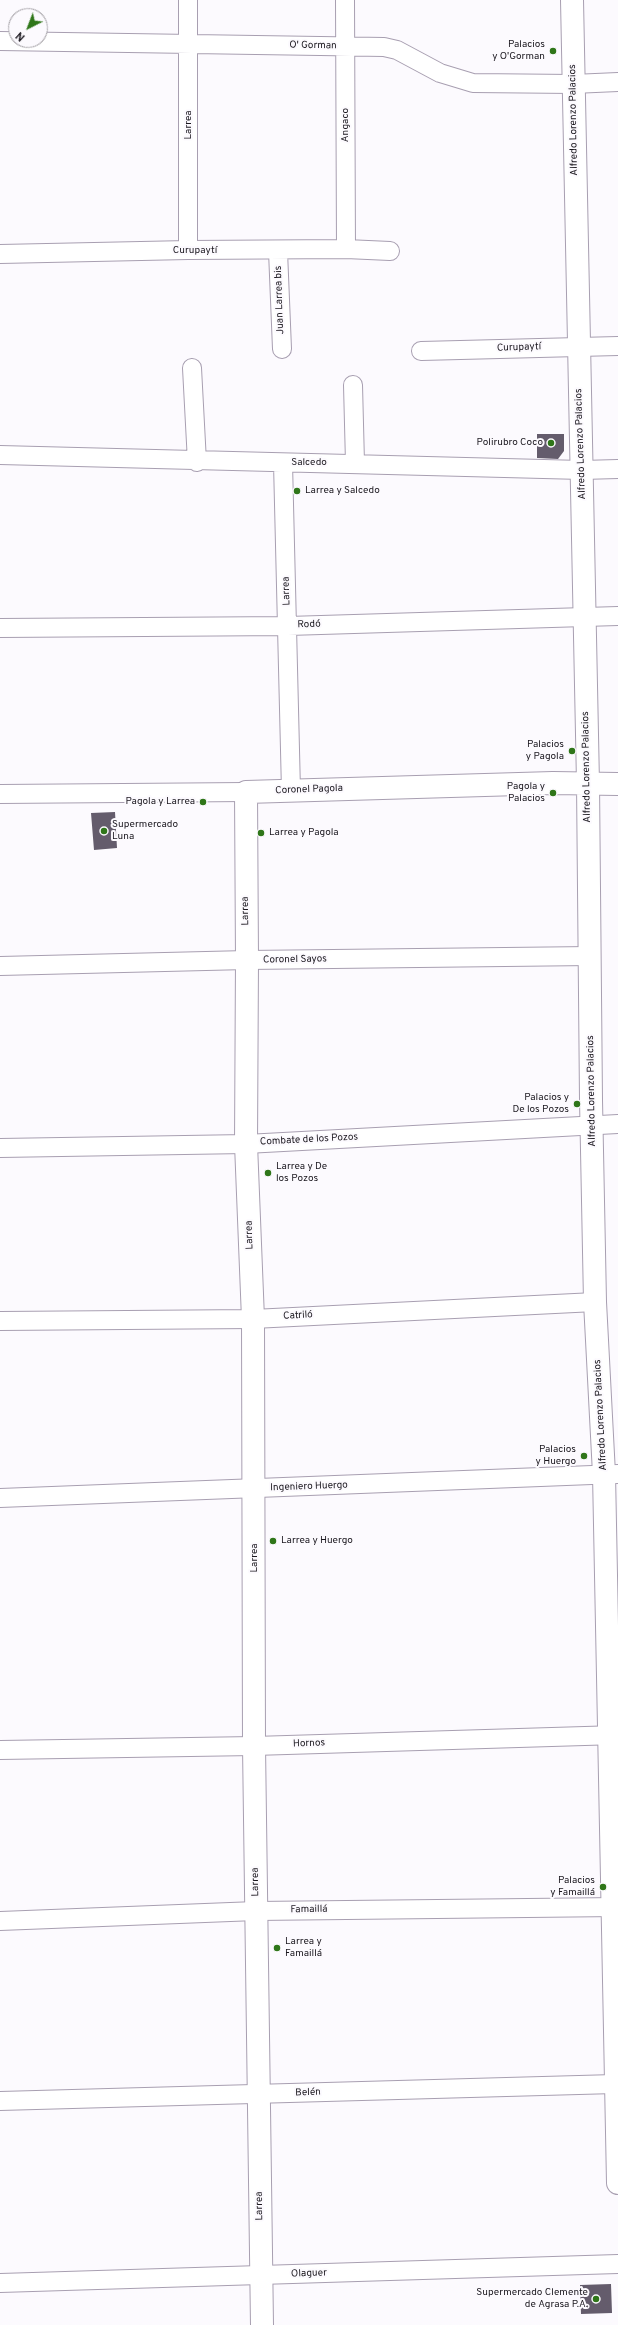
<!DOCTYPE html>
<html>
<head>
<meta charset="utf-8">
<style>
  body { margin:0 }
  #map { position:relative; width:618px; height:2325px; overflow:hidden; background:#fcfafe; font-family:Overpass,sans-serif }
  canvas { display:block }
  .north { position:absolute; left:8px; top:8px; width:40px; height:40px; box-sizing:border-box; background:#fcfafe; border:1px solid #a29fa4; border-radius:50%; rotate:222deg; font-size:11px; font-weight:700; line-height:16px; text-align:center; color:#1a171e }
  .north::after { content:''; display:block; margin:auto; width:14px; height:18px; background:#2f7619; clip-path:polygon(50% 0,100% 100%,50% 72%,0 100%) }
</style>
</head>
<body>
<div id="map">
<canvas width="618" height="2325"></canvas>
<div class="north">N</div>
</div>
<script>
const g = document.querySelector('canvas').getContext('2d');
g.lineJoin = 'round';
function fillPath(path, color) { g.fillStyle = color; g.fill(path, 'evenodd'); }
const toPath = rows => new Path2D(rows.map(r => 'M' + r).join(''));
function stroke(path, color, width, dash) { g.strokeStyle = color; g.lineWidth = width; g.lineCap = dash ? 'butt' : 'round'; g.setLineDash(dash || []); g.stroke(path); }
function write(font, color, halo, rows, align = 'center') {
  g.font = font + ' Overpass,sans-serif'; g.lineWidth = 4; g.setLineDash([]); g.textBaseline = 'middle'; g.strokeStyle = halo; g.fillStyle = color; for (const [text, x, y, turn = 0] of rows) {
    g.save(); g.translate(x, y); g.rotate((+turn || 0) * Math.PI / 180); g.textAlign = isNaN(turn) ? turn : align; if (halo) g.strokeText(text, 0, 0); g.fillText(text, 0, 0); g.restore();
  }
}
fillPath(toPath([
  [537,434,564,434,564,451,558,459,537,458],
  [115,812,117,848,94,850,91,813],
  [611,2284,612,2313,581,2314,580,2285]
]), '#645c6c');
const minor = toPath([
  [188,0,188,250],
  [345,0,346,249],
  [0,41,384,47,397,50,440,73,473,83,573,84,618,82],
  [278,251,282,349],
  [0,254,188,250,346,249,390,251],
  [421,351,618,346],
  [192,368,197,462],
  [353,385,355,463],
  [0,455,582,470,618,469],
  [283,463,291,791],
  [0,628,288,626,618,616],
  [0,794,246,792],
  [0,966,247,960,591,956],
  [0,1148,246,1144,618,1124],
  [0,1321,253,1319,595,1302],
  [0,1498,618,1474],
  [0,1750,254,1746,618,1735],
  [0,1921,256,1911,618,1907],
  [0,2101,615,2084],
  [0,2283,618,2264]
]);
const tertiary = toPath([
  [572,0,588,783,591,1100,595,1302,604,1474,618,2183],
  [262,2325,254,1746,253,1319,246,1144,247,960,246,792,553,783,618,784]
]);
stroke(minor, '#a89fb1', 20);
stroke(tertiary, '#a89fb1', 24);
stroke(minor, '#fff', 18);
stroke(tertiary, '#fff', 22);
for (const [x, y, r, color] of [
  [553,51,4,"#2f7619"],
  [551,443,4,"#2f7619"],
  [297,491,4,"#2f7619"],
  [572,751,4,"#2f7619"],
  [553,793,4,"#2f7619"],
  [203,802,4,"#2f7619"],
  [104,831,4,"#2f7619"],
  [261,833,4,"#2f7619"],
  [577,1104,4,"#2f7619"],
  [268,1173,4,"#2f7619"],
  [584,1456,4,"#2f7619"],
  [273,1541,4,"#2f7619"],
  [603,1887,4,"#2f7619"],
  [277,1948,4,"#2f7619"],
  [596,2299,4,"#2f7619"]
]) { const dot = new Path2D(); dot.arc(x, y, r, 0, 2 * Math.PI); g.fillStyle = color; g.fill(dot); stroke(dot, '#fcfafe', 1.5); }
write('10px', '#1a171e', '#fcfafe', [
  ["Palacios",545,45],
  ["y O'Gorman",545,57],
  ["Polirubro Coco",543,443],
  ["Larrea y Salcedo",305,491,"left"],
  ["Palacios",564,745],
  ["y Pagola",564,757],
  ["Pagola y",545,787],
  ["Palacios",545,799],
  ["Pagola y Larrea",195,802],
  ["Supermercado",112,825,"left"],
  ["Luna",112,837,"left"],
  ["Larrea y Pagola",269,833,"left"],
  ["Palacios y",569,1098],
  ["De los Pozos",569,1110],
  ["Larrea y De",276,1167,"left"],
  ["los Pozos",276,1179,"left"],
  ["Palacios",576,1450],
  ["y Huergo",576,1462],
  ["Larrea y Huergo",281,1541,"left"],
  ["Palacios",595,1881],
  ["y Famaillá",595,1893],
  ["Larrea y",285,1942,"left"],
  ["Famaillá",285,1954,"left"],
  ["Supermercado Clemente",588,2293],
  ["de Agrasa P.A.",588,2305]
], 'right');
write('10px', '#1a171e', '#fcfafe', [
  ["O' Gorman",313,46,1],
  ["Alfredo Lorenzo Palacios",574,120,-91],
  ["Larrea",189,125,-90],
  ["Angaco",346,125,-90],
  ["Curupaytí",195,251],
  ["Juan Larrea bis",280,300,-92],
  ["Curupaytí",519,348,-2],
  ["Alfredo Lorenzo Palacios",581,444,-92],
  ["Salcedo",309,463],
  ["Larrea",287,591,-92],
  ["Rodó",309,625,-2],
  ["Alfredo Lorenzo Palacios",587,767,-91],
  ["Coronel Pagola",309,790,-2],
  ["Larrea",246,911,-91],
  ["Coronel Sayos",295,960,-1],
  ["Alfredo Lorenzo Palacios",592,1091,-91],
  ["Combate de los Pozos",309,1140,-3],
  ["Larrea",250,1235,-92],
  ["Catriló",298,1316,-3],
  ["Alfredo Lorenzo Palacios",601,1415,-93],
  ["Ingeniero Huergo",309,1487,-2],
  ["Larrea",255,1558,-90],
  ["Hornos",309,1744,-2],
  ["Larrea",256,1882,-91],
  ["Famaillá",309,1910,-1],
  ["Belén",308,2093,-2],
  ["Larrea",260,2206,-91],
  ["Olaguer",309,2274,-2]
]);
</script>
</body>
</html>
